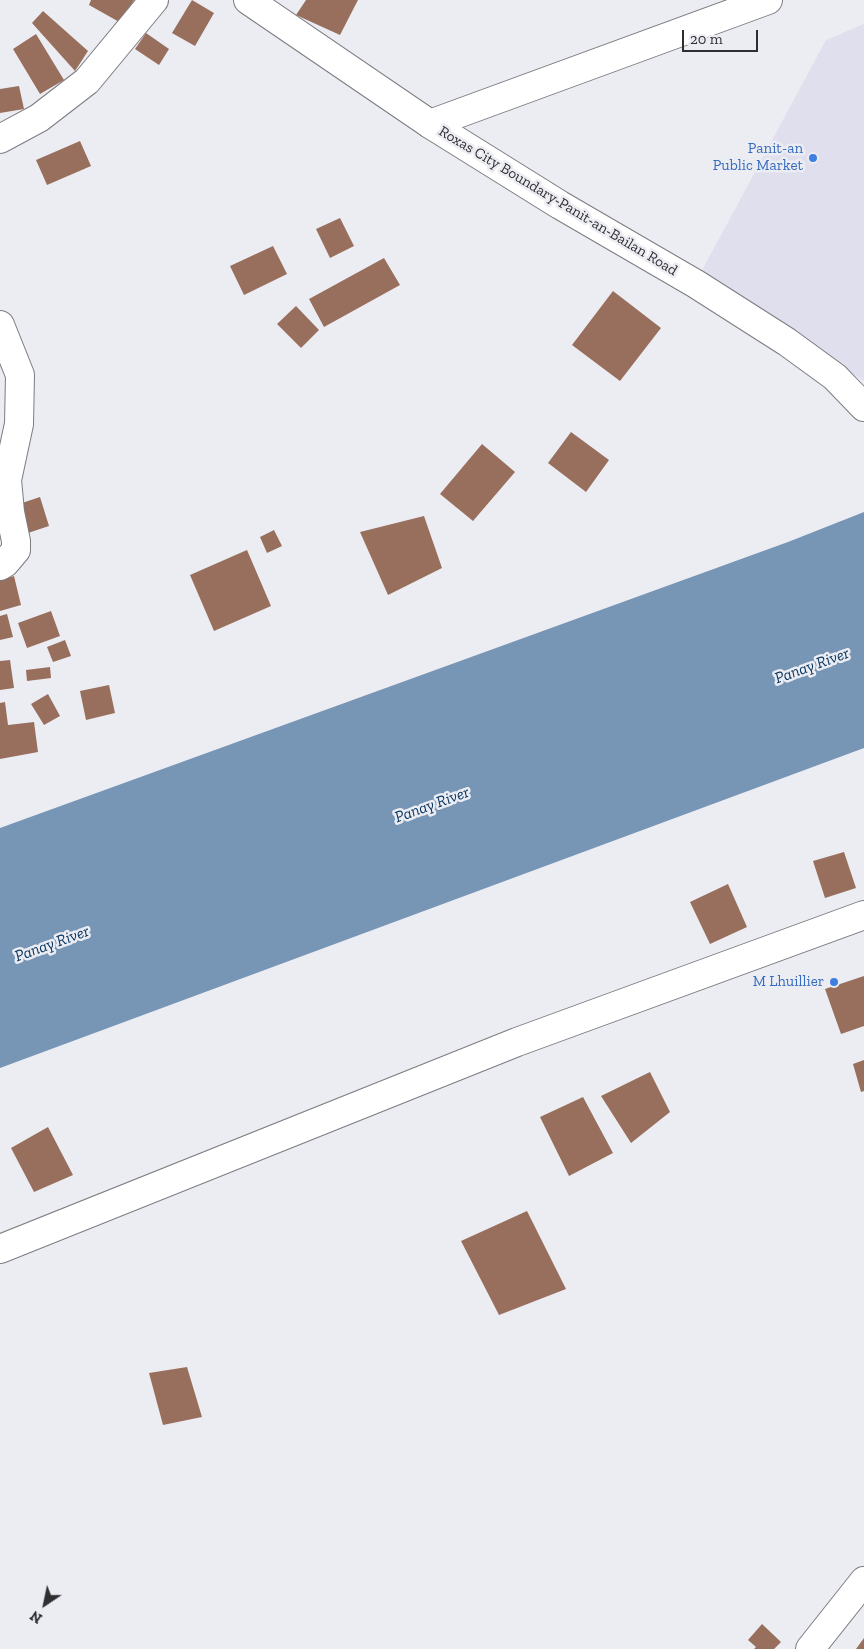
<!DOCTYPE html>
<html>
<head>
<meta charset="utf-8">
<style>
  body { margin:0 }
  #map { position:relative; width:864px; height:1649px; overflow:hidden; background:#ececf3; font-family:"Zilla Slab",serif }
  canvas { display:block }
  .north { position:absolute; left:20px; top:1579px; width:50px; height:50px; -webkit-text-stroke:4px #ececf3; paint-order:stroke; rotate:214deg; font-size:14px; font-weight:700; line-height:20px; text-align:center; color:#2f2f32 }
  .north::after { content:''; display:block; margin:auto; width:18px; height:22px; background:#2f2f32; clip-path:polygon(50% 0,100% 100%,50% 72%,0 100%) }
  .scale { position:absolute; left:682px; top:30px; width:76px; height:22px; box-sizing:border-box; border:2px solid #2f2f32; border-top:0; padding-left:6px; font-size:15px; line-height:18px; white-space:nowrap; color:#2f2f32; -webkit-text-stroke:4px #ececf3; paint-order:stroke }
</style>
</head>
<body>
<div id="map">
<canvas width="864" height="1649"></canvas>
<div class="north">N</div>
<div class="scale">20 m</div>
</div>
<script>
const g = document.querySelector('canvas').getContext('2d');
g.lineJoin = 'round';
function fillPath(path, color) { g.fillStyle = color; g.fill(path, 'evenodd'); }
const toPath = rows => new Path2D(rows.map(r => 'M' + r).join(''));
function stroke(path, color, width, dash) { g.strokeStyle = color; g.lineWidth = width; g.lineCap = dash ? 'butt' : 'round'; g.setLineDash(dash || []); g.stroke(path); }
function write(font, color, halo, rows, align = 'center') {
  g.font = font + ' "Zilla Slab",serif'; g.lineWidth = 5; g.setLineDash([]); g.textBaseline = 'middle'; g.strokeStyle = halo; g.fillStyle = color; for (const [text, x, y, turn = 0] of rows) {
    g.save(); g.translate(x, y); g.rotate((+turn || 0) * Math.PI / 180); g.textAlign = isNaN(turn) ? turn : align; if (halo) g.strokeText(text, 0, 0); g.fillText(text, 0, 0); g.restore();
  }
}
fillPath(toPath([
  [864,24,864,381,699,276,826,40]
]), '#dfdfed');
fillPath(toPath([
  [864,512,864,748,0,1068,0,828,788,542]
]), '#7795b5');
fillPath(toPath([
  [91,0,134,0,121,23,89,5],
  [192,0,214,13,195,46,172,33],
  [306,0,358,0,340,35,296,15],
  [43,11,88,51,75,71,32,23],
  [146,33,169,49,159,65,135,49],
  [36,34,64,80,40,94,13,49],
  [19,86,24,109,0,113,0,89],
  [80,141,91,166,47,185,36,160],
  [340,218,354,246,330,258,316,229],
  [273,246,287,274,244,295,230,266],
  [384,258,400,285,324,327,309,299],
  [613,291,661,328,620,381,572,345],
  [296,306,319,330,301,348,277,324],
  [571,432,609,460,586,492,548,463],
  [482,444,515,472,473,521,440,494],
  [40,497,49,526,22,535,13,506],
  [424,516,442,568,388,595,360,532],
  [274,530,282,546,267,553,260,537],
  [247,550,271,606,214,631,190,575],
  [14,576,21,605,0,611,0,580],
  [51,611,60,636,27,648,18,623],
  [7,614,13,637,0,640,0,616],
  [65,640,71,656,53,662,47,647],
  [10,660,14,688,0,690,0,661],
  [50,667,51,678,27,681,26,670],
  [109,685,115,713,86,720,80,691],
  [48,694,60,716,44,725,31,704],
  [5,702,8,725,34,722,38,752,0,759,0,703],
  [844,852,856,888,825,898,813,861],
  [728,884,747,927,710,944,690,902],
  [864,976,864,1026,841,1034,825,989],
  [864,1060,864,1091,861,1092,853,1064],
  [650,1072,670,1112,631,1143,601,1096],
  [583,1097,613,1153,569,1176,540,1117],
  [48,1127,73,1175,34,1192,11,1148],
  [527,1211,566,1289,499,1315,461,1241],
  [187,1367,202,1417,163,1425,149,1373],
  [762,1624,781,1642,774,1649,754,1649,756,1647,748,1640],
  [864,1638,864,1649,856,1649]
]), '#986f5c');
const minor = toPath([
  [430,124,768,0],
  [0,139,39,118,87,81,154,0],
  [0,325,20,375,19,424,7,480,10,512,16,541,16,550,5,563,0,566],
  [810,1649,864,1581]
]);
const major = toPath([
  [248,0,430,124,560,205,696,284,787,342,835,377,864,407],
  [0,1249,517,1042,864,915]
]);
stroke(minor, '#7c7c82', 30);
stroke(major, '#7c7c82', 30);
stroke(minor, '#fff', 28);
stroke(major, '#fff', 28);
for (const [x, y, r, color] of [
  [813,158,5,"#3f7fe0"],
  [834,982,5,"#3f7fe0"]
]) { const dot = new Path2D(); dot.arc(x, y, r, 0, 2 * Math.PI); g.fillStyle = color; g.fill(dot); stroke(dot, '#ececf3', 2); }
write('15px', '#366cbe', '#ececf3', [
  ["Panit-an",803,149],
  ["Public Market",803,166],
  ["M Lhuillier",824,982]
], 'right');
write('15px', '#2f2f32', '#ececf3', [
  ["Roxas City Boundary-Panit-an-Bailan Road",558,201,31]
]);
write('italic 16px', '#063661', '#ececf3', [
  ["Panay River",812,666,-20],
  ["Panay River",432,805,-20],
  ["Panay River",52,944,-20]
]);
</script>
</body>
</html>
